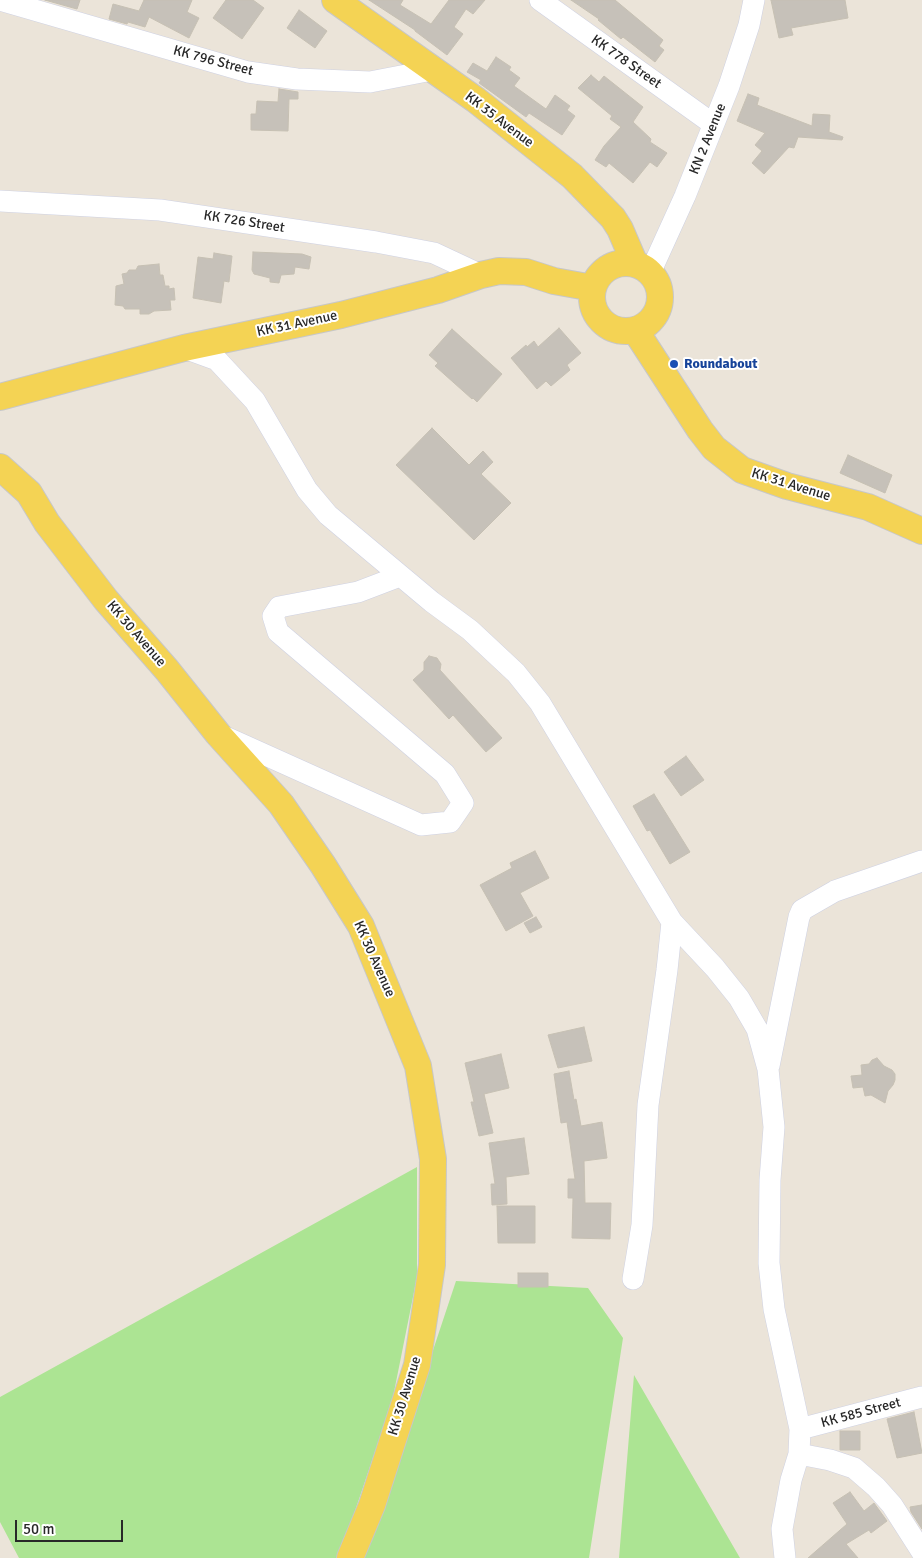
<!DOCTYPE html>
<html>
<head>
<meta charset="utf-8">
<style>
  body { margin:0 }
  #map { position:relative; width:922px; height:1558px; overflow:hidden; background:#ebe4d9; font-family:Signika,sans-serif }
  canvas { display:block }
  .scale { position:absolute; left:15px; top:1520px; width:108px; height:22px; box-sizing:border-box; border:2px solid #282828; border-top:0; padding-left:6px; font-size:15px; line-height:18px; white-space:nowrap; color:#282828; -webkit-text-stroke:4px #fff; paint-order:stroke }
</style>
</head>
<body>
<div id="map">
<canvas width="922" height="1558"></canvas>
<div class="scale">50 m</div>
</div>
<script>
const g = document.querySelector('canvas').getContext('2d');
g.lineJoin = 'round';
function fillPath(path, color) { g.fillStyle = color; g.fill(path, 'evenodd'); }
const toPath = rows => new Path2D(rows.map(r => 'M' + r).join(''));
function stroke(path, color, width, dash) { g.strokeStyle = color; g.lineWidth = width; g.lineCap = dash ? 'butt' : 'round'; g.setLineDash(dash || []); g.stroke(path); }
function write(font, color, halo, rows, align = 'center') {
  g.font = font + ' Signika,sans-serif'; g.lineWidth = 4; g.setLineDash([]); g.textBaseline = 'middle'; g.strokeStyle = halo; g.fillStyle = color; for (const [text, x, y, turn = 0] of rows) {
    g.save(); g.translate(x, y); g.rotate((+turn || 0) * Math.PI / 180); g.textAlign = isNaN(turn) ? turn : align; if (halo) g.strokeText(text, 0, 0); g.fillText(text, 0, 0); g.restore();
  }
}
fillPath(toPath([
  [417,1167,417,1277,392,1402,339,1558,19,1558,0,1522,0,1397],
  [456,1281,588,1288,623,1338,589,1558,364,1558],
  [634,1375,740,1558,619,1558]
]), '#ace493');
const building = toPath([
  [45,0,80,0,77,9,45,0],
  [144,0,192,0,187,12,199,18,189,38,149,17,145,27,128,22,127,24,109,19,113,4,139,11,144,0],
  [226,0,253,0,264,8,242,39,213,18,226,0],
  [369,0,403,0,400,5,431,24,449,0,485,0,473,14,466,9,454,27,463,34,447,55,415,31,415,30,369,0],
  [571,0,615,0,663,40,659,46,664,50,655,62,623,37,621,39,598,20,599,19,571,0],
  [771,0,845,0,848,18,791,28,793,35,779,38,771,0],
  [299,10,327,31,315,48,287,28,299,10],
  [496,57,511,67,509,70,520,78,514,86,546,109,555,95,570,106,567,110,575,116,562,135,529,113,526,117,479,83,481,80,467,72,473,63,487,71,496,57],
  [591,75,599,82,604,76,643,107,633,122,651,139,650,142,667,153,657,167,650,162,633,183,609,163,606,167,595,160,604,146,621,127,610,119,612,116,578,88,591,75],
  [279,89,298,92,298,99,289,99,288,131,251,130,251,114,256,114,257,101,278,102,279,89],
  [748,94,759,98,757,105,812,126,813,114,830,115,829,132,843,137,842,140,798,137,794,148,789,147,764,174,752,163,762,151,755,145,765,133,737,121,748,94],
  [253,252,302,254,311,257,309,269,295,267,294,274,281,275,279,283,270,282,270,278,254,274,252,270,253,252],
  [214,253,232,256,229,282,224,281,221,303,193,298,198,257,213,259,214,253],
  [159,264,160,275,163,275,165,286,169,286,169,289,174,288,175,300,170,300,171,310,154,311,149,314,140,314,140,309,125,309,123,306,115,305,116,286,124,284,122,274,127,273,129,270,136,270,138,266,159,264],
  [559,328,581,353,567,365,570,370,551,386,546,381,537,389,511,358,526,345,527,347,534,341,538,347,559,328],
  [452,329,502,374,477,402,473,398,472,399,435,366,438,363,429,355,452,329],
  [432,428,469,465,483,451,493,462,481,474,511,503,474,540,396,465,432,428],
  [848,455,892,475,885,493,840,473,848,455],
  [429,656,437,658,441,664,440,670,502,738,486,752,453,715,449,719,413,680,424,670,424,662,429,656],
  [686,756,704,780,681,796,664,772,686,756],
  [654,794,690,852,670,864,650,830,647,831,633,806,654,794],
  [535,851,549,878,520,893,533,916,506,931,480,885,512,868,510,863,535,851],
  [536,917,542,927,530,933,524,923,536,917],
  [584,1027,592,1061,558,1068,548,1035,584,1027],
  [501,1054,509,1088,484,1094,493,1133,479,1136,471,1102,474,1102,465,1063,501,1054],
  [877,1058,884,1066,892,1070,895,1074,895,1080,893,1085,888,1091,885,1103,871,1095,865,1096,863,1087,853,1088,851,1076,862,1075,861,1065,869,1064,872,1060,877,1058],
  [569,1071,574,1100,576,1099,581,1126,602,1122,607,1158,584,1161,585,1203,611,1203,610,1239,572,1238,573,1198,568,1198,568,1179,575,1179,567,1122,561,1123,554,1074,569,1071],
  [524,1138,529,1174,506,1177,507,1204,492,1205,491,1184,495,1184,489,1143,524,1138],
  [497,1206,535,1206,535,1243,498,1243,497,1206],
  [518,1273,548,1273,548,1287,518,1287,518,1273],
  [914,1412,922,1453,897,1458,887,1419,914,1412],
  [840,1431,860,1431,860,1450,840,1450,840,1431],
  [850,1492,864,1511,874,1503,887,1521,871,1533,869,1530,846,1544,858,1558,808,1558,847,1524,833,1503,850,1492],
  [922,1505,922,1529,911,1512,910,1507,922,1505]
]);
fillPath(building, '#c6c1b9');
stroke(building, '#c6c0b3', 1);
const minor = toPath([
  [0,0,248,72,297,79,370,82,432,70],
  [540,0,713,124],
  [0,201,160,210,376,242,434,253,481,275],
  [650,273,685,196,729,86,749,25,754,0],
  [184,348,217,360,255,401,307,490,328,515,432,602,470,630,516,673,540,703,672,922,715,968,739,998,757,1029,768,1069,774,1127,770,1180,769,1263,774,1309,800,1429,799,1454,791,1480,782,1529,785,1558],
  [221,735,421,825,450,822,463,803,445,774,278,632,273,616,279,607,358,592,400,576],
  [769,1066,799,917,802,910,835,891,922,861],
  [633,1279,642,1225,648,1105,667,970,672,922],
  [800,1429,922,1397],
  [799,1454,830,1460,854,1468,876,1487,892,1505,922,1552]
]);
const major = toPath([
  [335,0,476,100,572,176,613,218,620,229,635,264],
  '592 297a34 34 0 1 1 68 0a34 34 0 1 1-68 0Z',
  [635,330,700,430,714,448,742,470,787,486,868,507,922,531],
  [0,397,184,348,341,315,438,290,481,275,499,271,526,272,554,281,593,288],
  [0,467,29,493,47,523,106,600,167,670,218,734,281,804,323,865,361,926,418,1066,433,1159,432,1265,417,1365,372,1505,350,1558]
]);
stroke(minor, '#ced1e2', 22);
stroke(major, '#c7c7c7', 28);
stroke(minor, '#fff', 21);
stroke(major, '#f4d354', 26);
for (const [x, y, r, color] of [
  [674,364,5,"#1a4fb4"]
]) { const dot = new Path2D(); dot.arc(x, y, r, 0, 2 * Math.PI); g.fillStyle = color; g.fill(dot); stroke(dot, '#fff', 2); }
write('14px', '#282828', '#fff', [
  ["KK 796 Street",213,61,15],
  ["KK 778 Street",626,62,35],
  ["KK 35 Avenue",499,120,37],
  ["KN 2 Avenue",708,139,-68],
  ["KK 726 Street",244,222,9],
  ["KK 31 Avenue",297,324,-12],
  ["KK 31 Avenue",791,485,17],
  ["KK 30 Avenue",136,634,49],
  ["KK 30 Avenue",374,959,66],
  ["KK 30 Avenue",405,1396,-73],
  ["KK 585 Street",861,1413,-15]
]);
write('bold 14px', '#164399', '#fff', [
  ["Roundabout",684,364]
], 'left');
</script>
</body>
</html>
